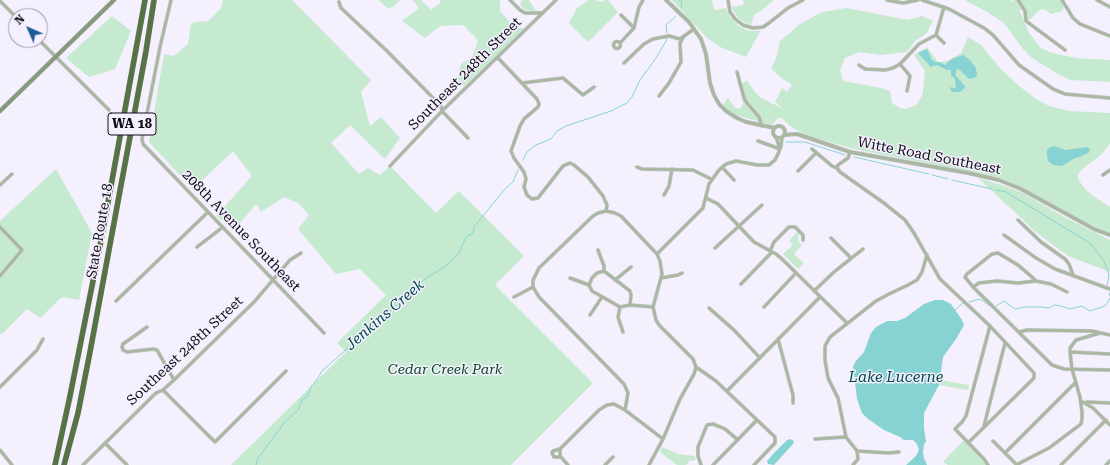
<!DOCTYPE html>
<html>
<head>
<meta charset="utf-8">
<style>
  body { margin:0 }
  #map { position:relative; width:1110px; height:465px; overflow:hidden; background:#f5f0fe; font-family:"Roboto Serif",serif }
  canvas { display:block }
  .north { position:absolute; left:8px; top:8px; width:40px; height:40px; box-sizing:border-box; background:#f5f0fe; border:1px solid #9995a2; border-radius:50%; rotate:315deg; font-size:11px; font-weight:700; line-height:16px; text-align:center; color:#100c17 }
  .north::after { content:''; display:block; margin:auto; width:14px; height:18px; background:#1d5e94; clip-path:polygon(50% 0,100% 100%,50% 72%,0 100%) }
</style>
</head>
<body>
<div id="map">
<canvas width="1110" height="465"></canvas>
<div class="north">N</div>
</div>
<script>
const g = document.querySelector('canvas').getContext('2d');
g.lineJoin = 'round';
function fillPath(path, color) { g.fillStyle = color; g.fill(path, 'evenodd'); }
const toPath = rows => new Path2D(rows.map(r => 'M' + r).join(''));
function stroke(path, color, width, dash) { g.strokeStyle = color; g.lineWidth = width; g.lineCap = dash ? 'butt' : 'round'; g.setLineDash(dash || []); g.stroke(path); }
function write(font, color, halo, rows, align = 'center') {
  g.font = font + ' "Roboto Serif",serif'; g.lineWidth = 3; g.setLineDash([]); g.textBaseline = 'middle'; g.strokeStyle = halo; g.fillStyle = color; for (const [text, x, y, turn = 0] of rows) {
    g.save(); g.translate(x, y); g.rotate((+turn || 0) * Math.PI / 180); g.textAlign = isNaN(turn) ? turn : align; if (halo) g.strokeText(text, 0, 0); g.fillText(text, 0, 0); g.restore();
  }
}
fillPath(toPath([
  [223,0,292,0,371,80,361,92,370,126,381,117,400,138,385,159,350,125,331,143,359,174,368,168,380,175,390,166,436,213,459,191,524,256,495,285,593,383,511,465,231,465,346,352,337,343,386,295,360,269,336,274,298,229,309,215,298,203,284,197,261,212,256,204,235,229,216,216,252,176,233,151,193,189,149,142,164,54,174,56,188,44,191,23,208,21,221,8],
  [379,0,400,0,394,6,388,9],
  [413,0,421,0,431,10,441,2,440,0,500,0,500,11,515,28,525,28,464,86,457,78,461,64,472,58,478,40,463,25,440,26,425,38,402,21,419,8],
  [522,0,529,0,536,11,525,10,520,5],
  [589,0,595,0,602,2,605,0,608,0,618,12,588,42,569,23,577,8],
  [672,0,712,0,714,10,726,8,730,17,739,26,746,30,754,31,761,30,746,57,720,47,708,39],
  [743,0,774,0,761,11,754,15,751,25,742,21,738,18,731,7,744,5],
  [965,0,1010,0,1014,2,1013,0,1060,0,1064,8,1061,12,1051,14,1046,10,1041,9,1028,21,1026,10,1022,11,1019,9,1029,33,1041,48,1052,53,1076,58,1110,60,1110,82,1070,80,1058,74,1032,58,1023,49,1004,23,989,13],
  [846,8,908,20,922,16,933,21,926,34,915,41,907,52,880,55,859,52,845,58,840,71,843,81,881,88,890,91,892,103,900,108,906,109,916,105,922,96,923,91,925,71,914,55,927,47,938,62,942,62,949,60,961,53,968,37,981,45,999,67,1018,85,1036,99,1049,106,1069,111,1110,113,1110,143,1101,155,1081,170,1078,175,1078,179,1085,189,1093,196,1110,207,1110,233,1082,221,1016,185,1001,178,854,149,808,136,793,128,781,118,778,118,772,125,768,124,732,114,722,107,728,98,735,108,741,109,743,103,740,85,747,80,754,91,761,98,784,109,775,102,782,88,787,92,792,85,780,77,771,68,776,59,780,41,800,24,822,12],
  [112,16,131,31,115,69,89,77,66,58],
  [56,169,92,233,79,300,62,297,40,318,27,309,2,334,0,334,0,221],
  [978,178,1005,186,1025,194,1064,217,1110,240,1110,272,1068,256,1037,233],
  [797,232,799,234,798,241,802,245,794,254,804,263,798,269,783,254,793,245,789,241],
  [940,380,969,385,968,390,939,385],
  [964,440,984,459,987,465,948,465,943,462],
  [662,447,678,454,695,456,696,460,689,461,686,465,677,465,660,452]
]), '#c5eacf');
fillPath(toPath([
  [927,49,932,60,935,62,940,62,945,65,952,59,963,55,970,60,976,68,977,76,974,78,969,79,960,70,957,69,955,75,965,86,965,88,960,92,952,92,950,88,951,87,955,89,956,86,955,79,951,75,951,70,947,70,937,65,930,67,929,65,918,53],
  [1054,146,1065,150,1088,147,1090,150,1088,153,1082,156,1075,158,1062,166,1053,165,1048,161,1047,155,1047,150,1050,147],
  [935,300,943,300,951,304,962,320,964,325,956,339,943,357,939,385,924,413,924,428,926,442,924,444,923,452,924,458,927,465,906,465,916,456,919,450,917,444,913,440,904,440,900,437,884,430,868,419,862,413,857,399,853,367,855,362,864,352,871,333,876,327,887,321,897,321,905,318,924,304],
  [790,439,794,441,793,444,774,465,768,464,767,461,775,452,787,440]
]), '#87d3d3');
stroke(toPath([
  [679,0,682,2,681,8],
  [667,33,666,25,676,16],
  [786,142,805,142,845,155],
  [854,157,929,174],
  [523,160,527,152,536,145,551,139,557,131,566,126,611,111,627,103,632,97,640,80,656,58,666,41,667,38],
  [932,175,948,179],
  [952,180,992,189],
  [996,190,1006,192,1090,243,1104,261,1109,275,1107,286],
  [1109,293,1110,296],
  [969,302,980,299,990,306],
  [996,306,1004,301,1015,309,1025,307,1041,307,1049,308,1054,305,1061,306,1070,309,1082,306,1090,311,1102,307,1106,305,1110,298],
  [955,310,963,303],
  [256,465,258,458,284,423,298,410,302,400,308,396,311,386,316,381,322,371,400,302,410,289,447,265,459,253,466,237,473,233,474,227,504,190,513,182,518,170]
]), '#87d3d3', 1);
const minor = toPath([
  [171,0,160,47,142,139,143,144,324,333],
  [510,0,520,10,525,13,542,13],
  [728,0,730,12,735,19,743,25,753,28,763,27,769,23,788,8,803,0],
  [887,0,903,3,918,0],
  [922,0,949,9,984,28,993,35,1019,65,1053,89,1065,94,1110,98],
  [1018,0,1025,11,1026,21,1065,50],
  [1062,0,1073,18,1080,24,1110,36],
  [1097,0,1110,7],
  [0,1,16,17],
  [339,2,341,8,387,51,441,106,442,111,468,138],
  [621,15,634,28],
  [936,35,944,43],
  [39,40,109,110],
  '613.5 45a3.5 3.5 0 1 1 7 0a3.5 3.5 0 1 1-7 0Z',
  [620,43,634,28,639,7,643,0],
  [498,58,537,99,539,104,538,107,524,119,520,126,511,151,514,158,524,172,526,179,524,187,527,195,532,199,538,198,563,166,570,163,574,165,588,177,603,196,607,205,606,211,615,213,621,216,657,254,660,261,662,274,653,307,656,320,659,325,693,359,696,367,716,381,775,437,775,443,754,465],
  [624,63,644,44,653,39,669,36,680,39,694,29],
  [900,64,910,76,907,91],
  [859,65,865,69,885,70,893,68,900,64,919,44,936,35,944,7],
  [737,72,744,98,747,103,759,117,762,126],
  [522,83,563,78,583,95,594,87],
  [659,96,669,83,681,62,680,43,683,38],
  [776,137,780,149],
  [758,141,780,149],
  [812,149,832,166,837,168,840,172,884,203,905,220,914,233,940,279,990,326,1034,373,1034,378,968,443],
  [390,166,442,111,556,0],
  [637,167,642,169,693,170,711,179],
  [722,167,734,180],
  [837,168,838,165,848,158,850,152],
  [798,171,816,153],
  [1103,175,1110,170],
  [0,185,12,174],
  [664,195,669,186,672,169],
  [706,198,718,204,754,242,776,254,782,259,847,323],
  [606,211,598,213,593,216,539,268,533,280,533,287,539,297,624,384,628,393,625,410],
  [1018,220,1041,242,1065,259,1069,264,1073,275],
  [0,227,22,250,0,276],
  [1004,235,1036,258,1055,269,1110,289],
  [831,238,851,258],
  [197,247,223,227],
  [715,248,762,205],
  [598,250,604,266,604,271,630,291,631,295,630,305],
  [770,251,774,242,789,227,795,227,803,235,803,240],
  [657,254,703,208,709,184,719,170,726,164,736,161,757,165,769,165,775,160,778,154,781,146,782,137],
  [604,271,597,273,592,278,589,285,592,291,620,307,630,305,653,307],
  [570,278,589,285],
  [661,278,678,275,682,273],
  [615,280,631,267],
  [741,284,772,252],
  [973,287,979,283,997,281,1018,283,1036,281],
  [814,291,834,272,863,249],
  [1067,292,1051,284,1036,281,1032,277,1018,265,998,253,992,254,967,274,965,277,973,287,1052,365,1064,369,1110,370],
  [514,297,533,287],
  [116,301,208,212],
  [620,307,618,317,623,332],
  [764,307,796,273],
  [709,308,734,330,760,358],
  [590,315,602,297],
  [147,327,123,344,122,347,123,350,127,352,153,349,157,350,174,380],
  [1019,332,1027,330,1092,331,1110,335],
  [778,339,793,395,793,403],
  [1070,352,1110,354],
  [0,387,37,350,43,339],
  [163,390,215,442,286,371],
  [727,391,820,297],
  [1081,401,1093,408,1110,425],
  [1087,402,1110,403],
  [984,426,1005,343],
  [815,439,846,437],
  [993,441,1017,465],
  [105,443,127,465],
  [560,449,553,451,552,453,554,457,560,457],
  [0,450,12,465],
  [857,451,846,437,838,398,828,378,825,360,825,346,830,337,876,301,889,294,908,285,917,280,922,272,927,255],
  [1005,453,1076,382],
  [83,465,156,393,163,390,174,380,254,302,290,260,301,253],
  [568,465,560,456,560,449,599,410,607,405,614,404,625,410,663,439],
  [605,465,613,457],
  [649,465,663,439,680,399,694,374,696,367],
  [701,465,698,456,698,447,707,425,713,424,725,429,738,440],
  [713,465,757,420],
  [853,465,858,459,857,451,889,453,899,452],
  [988,465,984,459,955,429,962,422,966,416,990,326],
  [1016,465,1049,448,1081,424,1082,419,1082,412,1080,397,1072,369,1070,352,1070,348,1076,340,1100,333],
  [1061,465,1106,420],
  [1106,465,1110,461]
]);
const tertiary = toPath([
  [666,0,689,22,701,39,706,54,710,83,714,95,719,104,726,111,737,118,746,122,775,128],
  '773 132a6 6 0 1 1 12 0a6 6 0 1 1-12 0Z',
  [784,135,797,134,850,152,968,173,999,180,1021,189,1094,229,1110,235]
]);
const secondary = toPath([
  [0,111,114,0]
]);
const motorway = toPath([
  [55,465,70,396,100,246,145,0],
  [64,465,78,413,90,352,146,51,154,0]
]);
stroke(minor, '#d0ccd9', 4);
stroke(tertiary, '#d0ccd9', 4.5);
stroke(secondary, '#d0ccd9', 5);
stroke(motorway, '#d0ccd9', 6);
stroke(minor, '#aab8a2', 3);
stroke(tertiary, '#aab8a2', 3.5);
stroke(secondary, '#869a7b', 4);
stroke(motorway, '#577346', 5.5);
for (const [x, y, w] of [
  [132,124,48]
]) { const box = new Path2D(); box.roundRect(x - w / 2, y - 11, w, 22, 3); g.fillStyle = '#f5f0fe'; g.fill(box); stroke(box, '#100c17', 1); }
write('bold 13px', '#100c17', null, [
  ["WA 18",132,124]
]);
write('14px', '#100c17', '#f5f0fe', [
  ["Southeast 248th Street",465,74,-45],
  ["Witte Road Southeast",929,156,11],
  ["State Route 18",100,231,-80],
  ["208th Avenue Southeast",241,231,46],
  ["Southeast 248th Street",185,351,-43]
]);
write('italic 14px', '#0a4826', '#f5f0fe', [
  ["Cedar Creek Park",445,370]
]);
write('italic 15px', '#014a4b', '#f5f0fe', [
  ["Jenkins Creek",385,315,-41],
  ["Lake Lucerne",896,378]
]);
</script>
</body>
</html>
